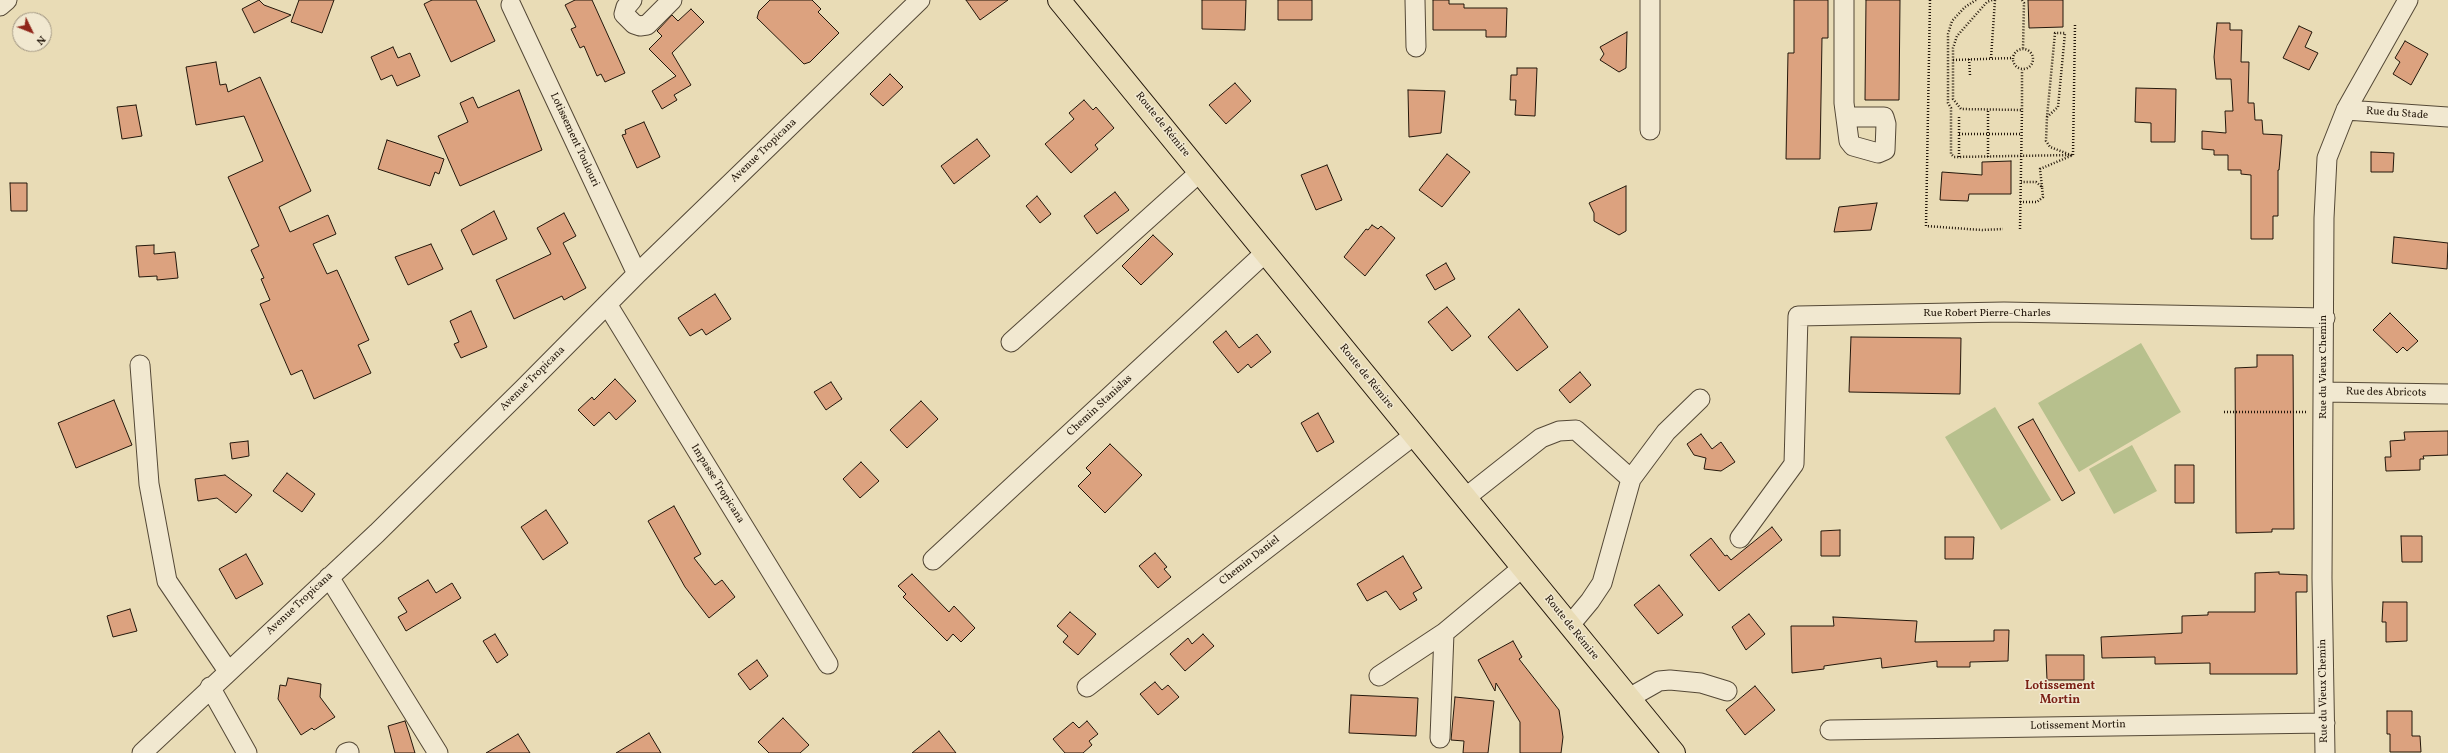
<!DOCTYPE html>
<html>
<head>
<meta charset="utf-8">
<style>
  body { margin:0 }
  #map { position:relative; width:2448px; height:753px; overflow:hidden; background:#e9dcb6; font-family:Vollkorn,serif }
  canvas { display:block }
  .north { position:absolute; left:12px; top:12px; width:40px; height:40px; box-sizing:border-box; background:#f1e8d0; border:1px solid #9f9481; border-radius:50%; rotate:133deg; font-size:11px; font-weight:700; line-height:16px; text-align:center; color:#23170b }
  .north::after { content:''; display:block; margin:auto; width:14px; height:18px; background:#8f2418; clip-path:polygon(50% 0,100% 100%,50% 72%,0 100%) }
</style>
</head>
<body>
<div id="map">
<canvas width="2448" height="753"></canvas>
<div class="north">N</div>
</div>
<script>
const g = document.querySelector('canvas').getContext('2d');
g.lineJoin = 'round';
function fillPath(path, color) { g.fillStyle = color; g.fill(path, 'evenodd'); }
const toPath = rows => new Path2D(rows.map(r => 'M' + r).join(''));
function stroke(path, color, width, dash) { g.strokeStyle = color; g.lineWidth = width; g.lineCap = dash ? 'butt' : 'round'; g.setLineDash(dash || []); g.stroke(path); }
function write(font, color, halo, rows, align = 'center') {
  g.font = font + ' Vollkorn,serif'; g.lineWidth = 3; g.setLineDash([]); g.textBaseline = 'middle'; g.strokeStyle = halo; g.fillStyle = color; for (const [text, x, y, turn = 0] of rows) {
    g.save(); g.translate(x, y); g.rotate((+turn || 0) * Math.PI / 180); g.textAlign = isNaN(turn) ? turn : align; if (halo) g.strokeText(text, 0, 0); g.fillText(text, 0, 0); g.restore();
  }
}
fillPath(toPath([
  [2141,343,2181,412,2079,472,2038,403],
  [1995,407,2051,500,2001,530,1945,437],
  [2132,445,2157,491,2114,514,2089,469]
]), '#b7c08d');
const building = toPath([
  [259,0,264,5,291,15,254,33,242,9,259,0],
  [299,0,334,0,322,33,291,22,299,0],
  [432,0,476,0,495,41,451,62,424,4,432,0],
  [575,0,592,0,625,73,605,82,601,74,597,76,584,46,580,48,571,29,576,27,565,5,575,0],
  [770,0,812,0,821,9,818,12,839,33,810,62,804,64,757,18,759,11,770,0],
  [966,0,1008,0,980,20,966,0],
  [1202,0,1246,0,1245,30,1202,29,1202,0],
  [1278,0,1312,0,1312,20,1278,20,1278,0],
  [1433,0,1449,0,1449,4,1464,4,1464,8,1507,8,1506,37,1486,37,1486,30,1433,30,1433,0],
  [1794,0,1828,0,1828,38,1822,38,1820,159,1786,159,1788,53,1794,53,1794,0],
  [1866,0,1900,0,1899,100,1865,100,1866,0],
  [2028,0,2063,0,2063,27,2029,28,2028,0],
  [691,9,704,22,672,53,691,85,674,95,677,100,662,109,652,91,676,76,649,49,662,36,657,31,672,15,678,21,691,9],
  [2217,23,2230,23,2230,30,2242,30,2241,62,2249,62,2248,103,2254,103,2255,120,2262,120,2263,134,2282,135,2279,170,2278,170,2278,216,2273,216,2273,239,2251,239,2251,175,2241,174,2241,170,2228,170,2228,155,2214,155,2214,150,2202,149,2202,131,2226,133,2225,111,2233,111,2231,79,2216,79,2214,57,2217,23],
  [2299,26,2312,32,2305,47,2318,53,2309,70,2283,58,2299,26],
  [1627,32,1626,68,1619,72,1600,60,1604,54,1600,47,1627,32],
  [2405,41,2428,54,2411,85,2393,74,2400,62,2395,58,2405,41],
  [393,47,398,58,410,53,420,76,397,86,392,75,381,80,371,57,393,47],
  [216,62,220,85,226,84,228,92,260,77,311,191,279,207,290,232,328,215,336,234,313,244,327,274,337,270,369,340,358,345,371,373,314,399,302,370,291,375,260,304,270,300,261,279,264,278,251,250,259,246,228,177,263,161,244,116,196,125,186,67,216,62],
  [1517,68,1537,68,1535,116,1515,115,1516,100,1510,100,1511,75,1517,75,1517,68],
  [890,74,903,87,883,106,870,94,890,74],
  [1235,83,1251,101,1226,124,1209,105,1235,83],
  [2136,88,2176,89,2175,142,2151,142,2151,123,2135,122,2136,88],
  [519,90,542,150,460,186,438,136,468,122,460,103,473,97,478,108,519,90],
  [1408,90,1445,91,1441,133,1409,137,1408,90],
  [1084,100,1093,110,1096,107,1114,128,1095,145,1098,149,1071,173,1045,144,1074,119,1069,113,1084,100],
  [136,105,142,136,122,139,117,107,136,105],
  [644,122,660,157,637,168,622,135,626,134,625,130,644,122],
  [977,139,990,156,954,184,941,166,977,139],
  [387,140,444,159,439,174,435,172,430,186,378,169,387,140],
  [2371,152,2394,153,2393,172,2371,172,2371,152],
  [1447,154,1470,172,1442,207,1419,190,1447,154],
  [2011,161,2011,194,1969,194,1968,201,1940,200,1942,172,1982,175,1982,162,2011,161],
  [1327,165,1342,200,1316,210,1301,175,1327,165],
  [10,183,27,183,27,211,11,211,10,183],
  [1626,186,1626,231,1619,235,1594,221,1594,213,1589,203,1626,186],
  [1115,192,1129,210,1097,234,1084,216,1115,192],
  [1037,196,1051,214,1040,223,1026,206,1037,196],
  [1877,203,1871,230,1834,232,1839,207,1877,203],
  [494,211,507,239,473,255,461,230,494,211],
  [564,213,576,236,563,243,586,288,564,300,562,296,514,319,496,280,551,254,537,228,564,213],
  [1372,225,1378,229,1381,226,1395,238,1365,276,1344,257,1366,229,1368,230,1372,225],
  [1153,235,1173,254,1141,285,1122,266,1153,235],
  [2394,237,2448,243,2447,269,2392,263,2394,237],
  [431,244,443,269,408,285,395,257,431,244],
  [154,245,154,254,175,252,178,278,157,280,157,276,139,277,136,246,154,245],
  [1446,263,1455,279,1435,290,1426,275,1446,263],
  [715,294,731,319,706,335,702,329,690,336,678,318,715,294],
  [1447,307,1471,336,1452,351,1428,322,1447,307],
  [1519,309,1548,347,1517,371,1488,337,1519,309],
  [471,311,487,347,461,358,454,344,459,342,450,321,471,311],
  [2390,313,2418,341,2407,351,2403,347,2397,353,2373,330,2390,313],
  [1226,331,1239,348,1257,334,1271,352,1251,368,1248,364,1238,373,1213,342,1226,331],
  [1851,337,1961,338,1960,394,1849,392,1851,337],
  [2257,355,2293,355,2294,529,2272,529,2272,532,2236,533,2235,368,2257,367,2257,355],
  [1580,372,1591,385,1570,403,1559,390,1580,372],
  [615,379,636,401,616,420,609,412,594,426,578,410,592,397,594,400,615,379],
  [831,382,842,399,826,410,814,392,831,382],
  [114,400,132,445,76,468,58,423,114,400],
  [921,401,938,419,907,448,890,430,921,401],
  [1318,413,1334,442,1317,452,1301,423,1318,413],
  [2033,419,2075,493,2062,501,2018,427,2033,419],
  [2448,431,2448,455,2423,456,2424,459,2420,459,2420,470,2386,471,2385,457,2391,457,2390,441,2405,440,2404,432,2448,431],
  [1701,434,1712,449,1721,442,1735,462,1721,471,1704,469,1706,458,1694,455,1687,444,1701,434],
  [248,441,249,456,232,459,230,443,248,441],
  [1110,444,1142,475,1105,513,1078,486,1091,473,1086,468,1110,444],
  [861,462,879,481,860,498,843,479,861,462],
  [2175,465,2194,465,2194,503,2175,503,2175,465],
  [287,473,315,494,302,512,273,491,287,473],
  [225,475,252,495,236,513,217,498,198,501,195,479,225,475],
  [674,506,701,554,694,558,715,585,722,580,735,597,709,618,685,587,648,521,674,506],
  [546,510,568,543,543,560,521,527,546,510],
  [1772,527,1782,540,1719,591,1690,555,1711,538,1725,556,1727,555,1731,560,1772,527],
  [1840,530,1840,556,1821,556,1821,531,1840,530],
  [2401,536,2422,536,2422,562,2402,562,2401,536],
  [1945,537,1974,537,1973,559,1945,559,1945,537],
  [1155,553,1167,567,1164,569,1171,577,1158,588,1139,566,1155,553],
  [246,554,263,584,236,599,219,569,246,554],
  [1403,556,1422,588,1413,593,1417,600,1400,610,1386,591,1367,601,1357,584,1403,556],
  [2279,572,2279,574,2307,575,2307,592,2296,592,2297,674,2210,674,2210,663,2155,664,2155,657,2102,658,2101,637,2182,633,2182,616,2208,615,2208,612,2255,612,2255,573,2279,572],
  [912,574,949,612,954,606,975,628,961,642,953,634,947,641,903,597,906,594,898,586,912,574],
  [428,580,436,593,452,583,461,598,406,631,398,617,407,612,398,598,428,580],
  [1659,585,1683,615,1658,634,1634,605,1659,585],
  [2383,602,2407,602,2407,641,2386,642,2386,622,2382,622,2383,602],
  [130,609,137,631,113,637,107,616,130,609],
  [1070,612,1096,634,1078,655,1063,642,1068,636,1057,626,1070,612],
  [1749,614,1765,634,1746,650,1732,627,1749,614],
  [1833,617,1917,621,1915,642,1994,641,1994,630,2009,630,2008,661,1970,662,1970,667,1937,667,1937,661,1882,668,1881,658,1824,666,1824,669,1792,673,1791,626,1834,626,1833,617],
  [495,634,508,655,497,663,483,641,495,634],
  [1203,634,1214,646,1185,671,1170,654,1188,638,1192,644,1203,634],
  [1513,641,1522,657,1519,659,1559,710,1563,737,1561,753,1520,753,1520,722,1496,683,1495,691,1478,660,1513,641],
  [2046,655,2084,655,2084,680,2047,680,2046,655],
  [757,660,768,676,750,690,738,674,757,660],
  [288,678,321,684,320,697,335,717,314,730,312,728,301,735,278,699,280,685,286,686,288,678],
  [1155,682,1162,690,1168,685,1179,697,1158,715,1140,694,1155,682],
  [1755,686,1775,710,1745,735,1726,710,1755,686],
  [1351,695,1418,698,1416,736,1349,733,1351,695],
  [1455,697,1494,701,1488,753,1463,753,1464,741,1451,740,1455,697],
  [2387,711,2412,711,2412,736,2420,736,2421,752,2390,752,2390,734,2387,734,2387,711],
  [783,718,809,745,800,753,769,753,758,742,783,718],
  [405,721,409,733,415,753,395,753,388,726,405,721],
  [1087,721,1098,734,1089,741,1092,745,1083,753,1065,753,1053,739,1073,722,1079,728,1087,721],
  [939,731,956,753,912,753,939,731],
  [649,733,661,753,616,753,649,733],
  [518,734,530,753,486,753,518,734]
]);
fillPath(building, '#dca27f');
stroke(building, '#23170b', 1);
const minor = toPath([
  [632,0,626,7,624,14,634,24,640,26,647,25,672,0],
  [1415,0,1416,47],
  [1844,0,1844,103,1849,141,1853,146,1878,153,1885,150,1886,124,1884,117,1846,117],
  [511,5,637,274],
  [0,6,7,0],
  [2346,110,2448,117],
  [1650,130,1650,0],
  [607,304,828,664],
  [1011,342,1200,172],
  [140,365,149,484,167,581,228,671],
  [2324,392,2448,394],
  [1465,498,1541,438,1559,431,1576,430,1631,479],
  [1740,538,1794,464,1798,316,2004,312,2325,318],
  [933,560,1266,252],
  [329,577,438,753],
  [1570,625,1590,601,1602,583,1631,479,1666,432,1700,399],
  [1379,676,1444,633],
  [210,687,247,753],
  [1087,687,1413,436],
  [1629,698,1659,681,1670,680,1701,683,1727,691],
  [1830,730,2325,723],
  [1440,738,1444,633,1522,568],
  [142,753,377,533,524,388,637,274,920,0],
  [346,753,349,752],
  [2325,753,2322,578,2324,218,2327,158,2346,110,2408,0]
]);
const major = toPath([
  [1059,0,1674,753]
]);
stroke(minor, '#544836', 21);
stroke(major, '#23170b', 24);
stroke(toPath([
  [1930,0,1926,226,1982,230,2003,229],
  [1976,0,1965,7,1952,21,1948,34,1948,103,1951,108,1951,154,1954,157,2073,155],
  [1992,0,1987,2,1957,36,1953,48,1953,99,1961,109,2022,110,2022,70],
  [2022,0,2024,3,2023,49],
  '2013 59a10 10 0 1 1 20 0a10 10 0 1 1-20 0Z',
  [1991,58,1995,0],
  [1969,59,1970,75],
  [1953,60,2012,58],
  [1959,117,1959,157],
  [2047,117,2058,107,2065,33,2055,33,2047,117,2046,141,2050,147,2071,155],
  [1959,134,2021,134],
  [1988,157,1988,109],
  [2042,187,2040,169,2073,155,2075,24],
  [2020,202,2037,202,2043,197,2042,187,2036,182,2021,182],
  [2020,229,2022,110],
  [2224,412,2306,412]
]), '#23170b', 2.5, [1, 2]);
stroke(minor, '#f1e8d0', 19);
stroke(major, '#e9dcb6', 22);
write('11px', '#23170b', '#f1e8d0', [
  ["Rue du Stade",2397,114,4],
  ["Route de Rémire",1162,125,51],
  ["Lotissement Toulouri",574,140,65],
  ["Avenue Tropicana",764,151,-44],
  ["Rue Robert Pierre-Charles",1987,314],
  ["Rue du Vieux Chemin",2324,367,-90],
  ["Route de Rémire",1366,377,51],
  ["Avenue Tropicana",533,379,-45],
  ["Rue des Abricots",2386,393,1],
  ["Chemin Stanislas",1100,406,-43],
  ["Impasse Tropicana",717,484,58],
  ["Chemin Daniel",1250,561,-38],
  ["Avenue Tropicana",300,604,-43],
  ["Route de Rémire",1571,628,51],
  ["Rue du Vieux Chemin",2324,691,-91],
  ["Lotissement Mortin",2078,726,-1]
]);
write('bold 12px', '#7a1f14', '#f1e8d0', [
  ["Lotissement",2060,687],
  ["Mortin",2060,701]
]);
</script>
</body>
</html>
